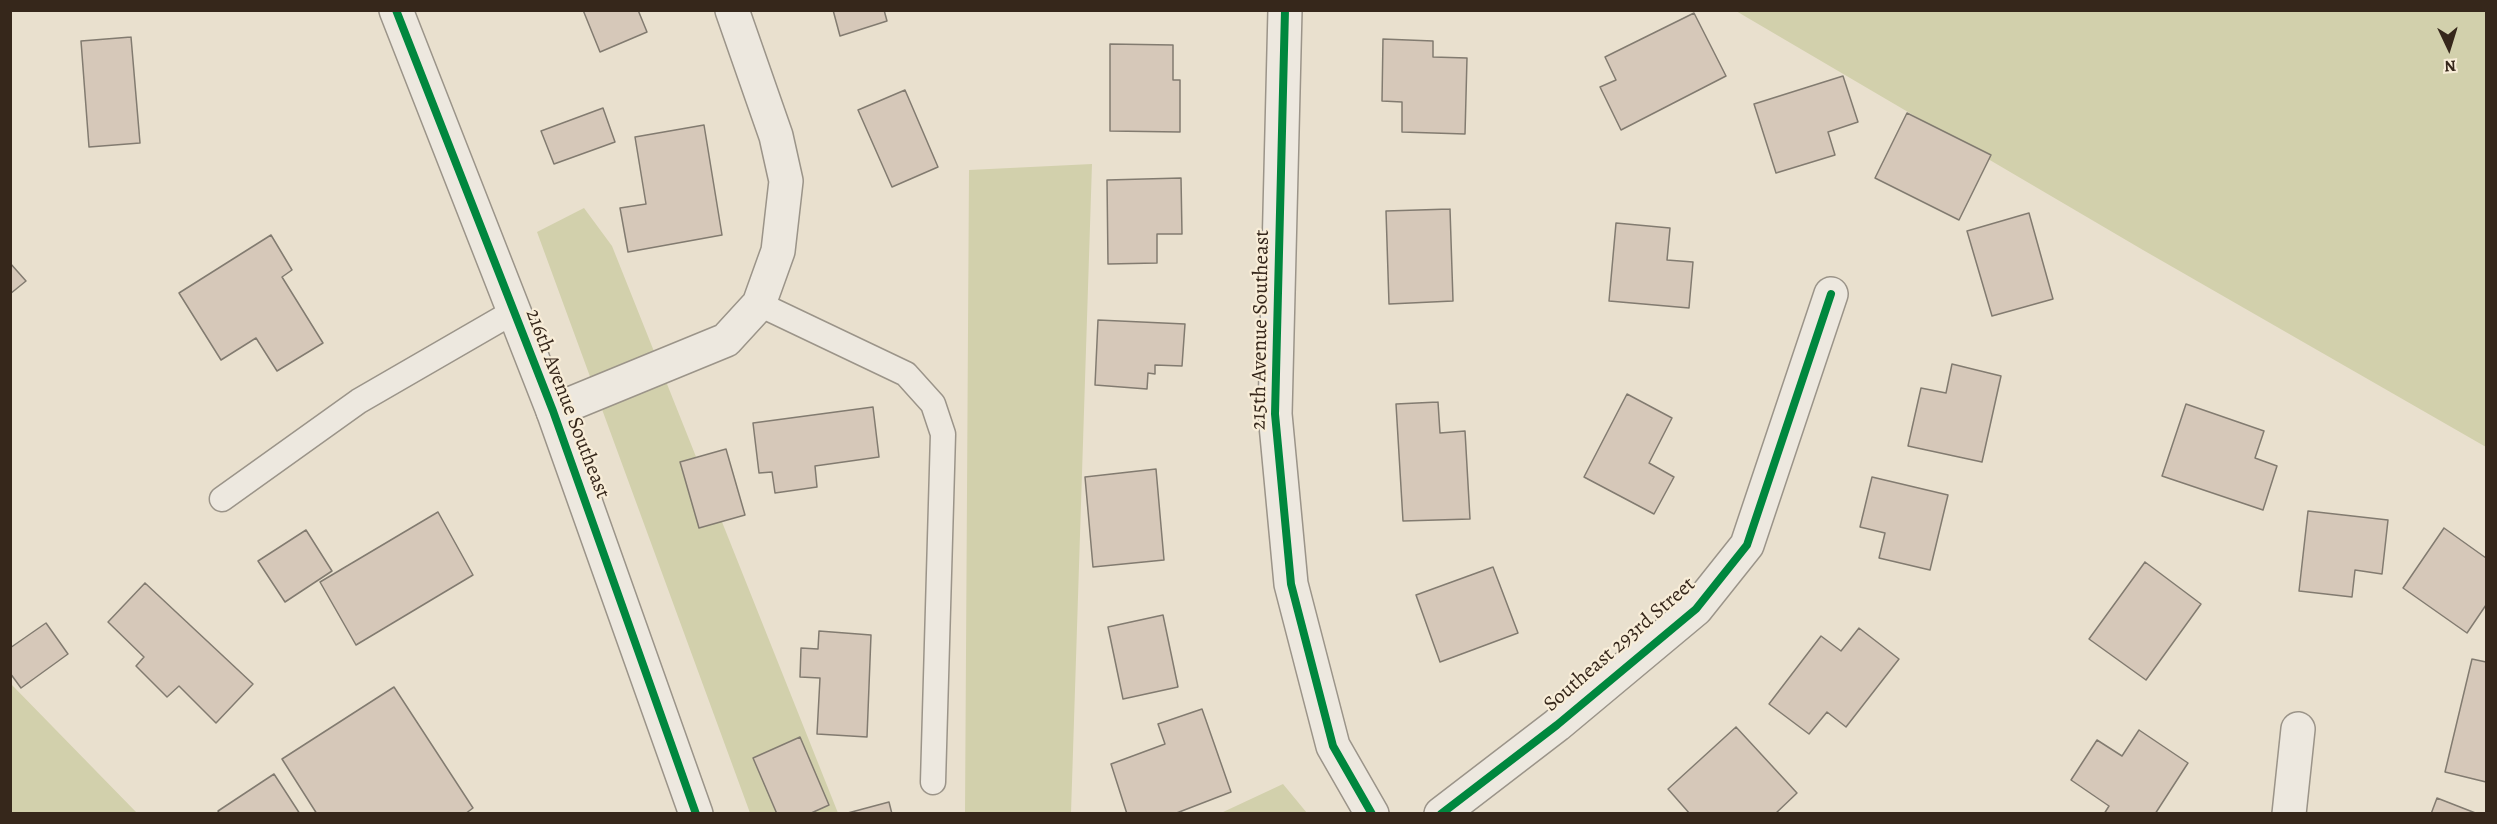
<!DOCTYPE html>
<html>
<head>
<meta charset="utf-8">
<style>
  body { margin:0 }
  #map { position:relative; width:2497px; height:824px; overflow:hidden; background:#e9e0ce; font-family:Alegreya,serif }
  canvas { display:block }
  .frame { position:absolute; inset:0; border:12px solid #36271b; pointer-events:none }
  .north { position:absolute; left:2419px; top:18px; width:60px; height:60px; -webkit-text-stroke:4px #f8edd8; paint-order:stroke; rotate:176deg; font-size:16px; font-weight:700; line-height:24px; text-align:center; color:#36271b }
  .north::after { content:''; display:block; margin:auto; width:21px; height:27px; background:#36271b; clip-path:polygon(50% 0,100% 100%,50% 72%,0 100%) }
</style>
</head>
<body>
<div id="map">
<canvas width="2497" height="824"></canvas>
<div class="frame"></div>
<div class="north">N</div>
</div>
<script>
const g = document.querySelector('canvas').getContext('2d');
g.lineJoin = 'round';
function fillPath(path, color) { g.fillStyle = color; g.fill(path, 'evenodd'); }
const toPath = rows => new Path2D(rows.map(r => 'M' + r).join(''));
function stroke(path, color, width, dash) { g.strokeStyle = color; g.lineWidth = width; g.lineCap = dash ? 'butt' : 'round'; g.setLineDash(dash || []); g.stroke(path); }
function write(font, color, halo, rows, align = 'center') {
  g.font = font + ' Alegreya,serif'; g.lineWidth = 4.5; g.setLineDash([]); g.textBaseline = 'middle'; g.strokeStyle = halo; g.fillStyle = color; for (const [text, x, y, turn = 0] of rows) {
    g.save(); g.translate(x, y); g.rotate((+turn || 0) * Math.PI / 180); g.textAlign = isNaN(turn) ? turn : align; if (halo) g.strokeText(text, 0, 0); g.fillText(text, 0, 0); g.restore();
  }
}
fillPath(toPath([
  [1736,11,2486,11,2486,447,2143,250],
  [1092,164,1071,813,965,813,969,170],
  [584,208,612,246,838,813,750,813,537,232],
  [10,684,11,684,137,813,11,813],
  [1283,784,1307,813,1221,813]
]), '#d2d0ac');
const building = toPath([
  [583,10,638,10,647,32,600,52,583,10],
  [833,10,884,10,887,21,840,36,833,10],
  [1694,13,1726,76,1621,130,1600,87,1616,80,1605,57,1694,13],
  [131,37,140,143,89,147,81,41,131,37],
  [1383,39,1433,41,1433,57,1467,58,1465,134,1402,132,1402,102,1382,101,1383,39],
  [1110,44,1173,45,1173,80,1180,80,1180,132,1110,131,1110,44],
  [1843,76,1858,122,1828,132,1835,155,1776,173,1754,104,1843,76],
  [905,90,938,167,892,187,858,110,905,90],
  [603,108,615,142,554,164,541,131,603,108],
  [1907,113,1991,155,1959,220,1875,178,1907,113],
  [704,125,722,235,628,252,620,208,646,204,635,137,704,125],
  [1181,178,1182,234,1157,234,1157,263,1108,264,1107,180,1181,178],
  [1450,209,1453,301,1389,304,1386,211,1450,209],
  [2029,213,2053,299,1992,316,1967,231,2029,213],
  [1616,223,1670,228,1667,260,1693,262,1689,308,1609,301,1616,223],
  [271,235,292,270,282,277,323,343,277,371,256,338,221,360,179,293,271,235],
  [10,263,26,281,10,294,10,263],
  [1098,320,1185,324,1182,366,1155,365,1155,374,1148,373,1147,389,1095,385,1098,320],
  [1952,364,2001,376,1982,462,1908,446,1921,388,1946,393,1952,364],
  [1627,394,1672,418,1649,463,1674,477,1654,514,1584,477,1627,394],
  [1438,402,1440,433,1465,431,1470,519,1403,521,1396,404,1438,402],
  [2186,404,2264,431,2255,458,2277,466,2263,510,2162,476,2186,404],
  [873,407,879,457,815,466,817,487,775,493,772,472,759,473,753,423,873,407],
  [726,449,745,515,699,528,680,462,726,449],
  [1156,469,1164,560,1093,567,1085,477,1156,469],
  [1872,477,1948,495,1930,570,1879,558,1885,533,1860,527,1872,477],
  [2308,511,2388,520,2382,574,2355,570,2352,597,2299,591,2308,511],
  [438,512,473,575,356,645,320,582,438,512],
  [2444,528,2486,558,2486,605,2467,633,2403,588,2444,528],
  [306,530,332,571,285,602,258,561,306,530],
  [2145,562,2201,604,2146,680,2089,639,2145,562],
  [1493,567,1518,633,1440,662,1416,595,1493,567],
  [145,583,253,684,216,723,179,686,167,697,136,666,144,657,108,622,145,583],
  [1163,615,1178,687,1123,699,1108,627,1163,615],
  [46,623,68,654,21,688,10,673,10,648,46,623],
  [1859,628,1899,659,1846,727,1827,712,1809,734,1769,704,1821,636,1841,651,1859,628],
  [819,631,871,635,867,737,817,734,820,678,800,677,801,648,818,649,819,631],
  [2472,659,2486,662,2486,782,2445,772,2472,659],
  [394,687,473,808,465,814,317,814,282,759,394,687],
  [1202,709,1231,792,1174,814,1127,814,1111,764,1165,744,1158,724,1202,709],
  [1736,727,1797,793,1775,814,1690,814,1668,789,1736,727],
  [2139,730,2188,763,2155,814,2104,814,2109,806,2071,780,2097,740,2122,756,2139,730],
  [800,737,829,805,809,814,777,814,753,758,800,737],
  [274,774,300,814,220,814,218,811,274,774],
  [2437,798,2478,814,2431,814,2437,798],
  [889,802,892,814,844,814,889,802]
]);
fillPath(building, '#d6c8b9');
stroke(building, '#827b70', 1.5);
const service = toPath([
  [759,304,906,374,933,404,943,434,933,782],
  [222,499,359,401,513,312]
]);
const minor = toPath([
  [1285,10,1275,414,1291,584,1333,746,1372,814],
  [553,411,726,340,759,304,778,251,786,181,776,136,732,10],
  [1441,814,1557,725,1696,609,1747,545,1831,294],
  [2289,814,2298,729]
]);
const tertiary = toPath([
  [396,10,553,411,696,814]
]);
stroke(service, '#9b9489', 27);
stroke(minor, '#9b9489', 36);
stroke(tertiary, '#9b9489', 36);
stroke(service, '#ede8df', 24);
stroke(minor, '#ede8df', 33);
stroke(tertiary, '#ede8df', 33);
stroke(toPath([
  [396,10,553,411,696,814],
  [1285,10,1275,414,1291,584,1333,746,1372,814],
  [1441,814,1557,725,1696,609,1747,545,1831,294]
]), '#00873e', 8);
write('21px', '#36271b', '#f8edd8', [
  ["215th Avenue Southeast",1261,330,-89],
  ["216th Avenue Southeast",567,404,69],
  ["Southeast 293rd Street",1620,645,-41]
]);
</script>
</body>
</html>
